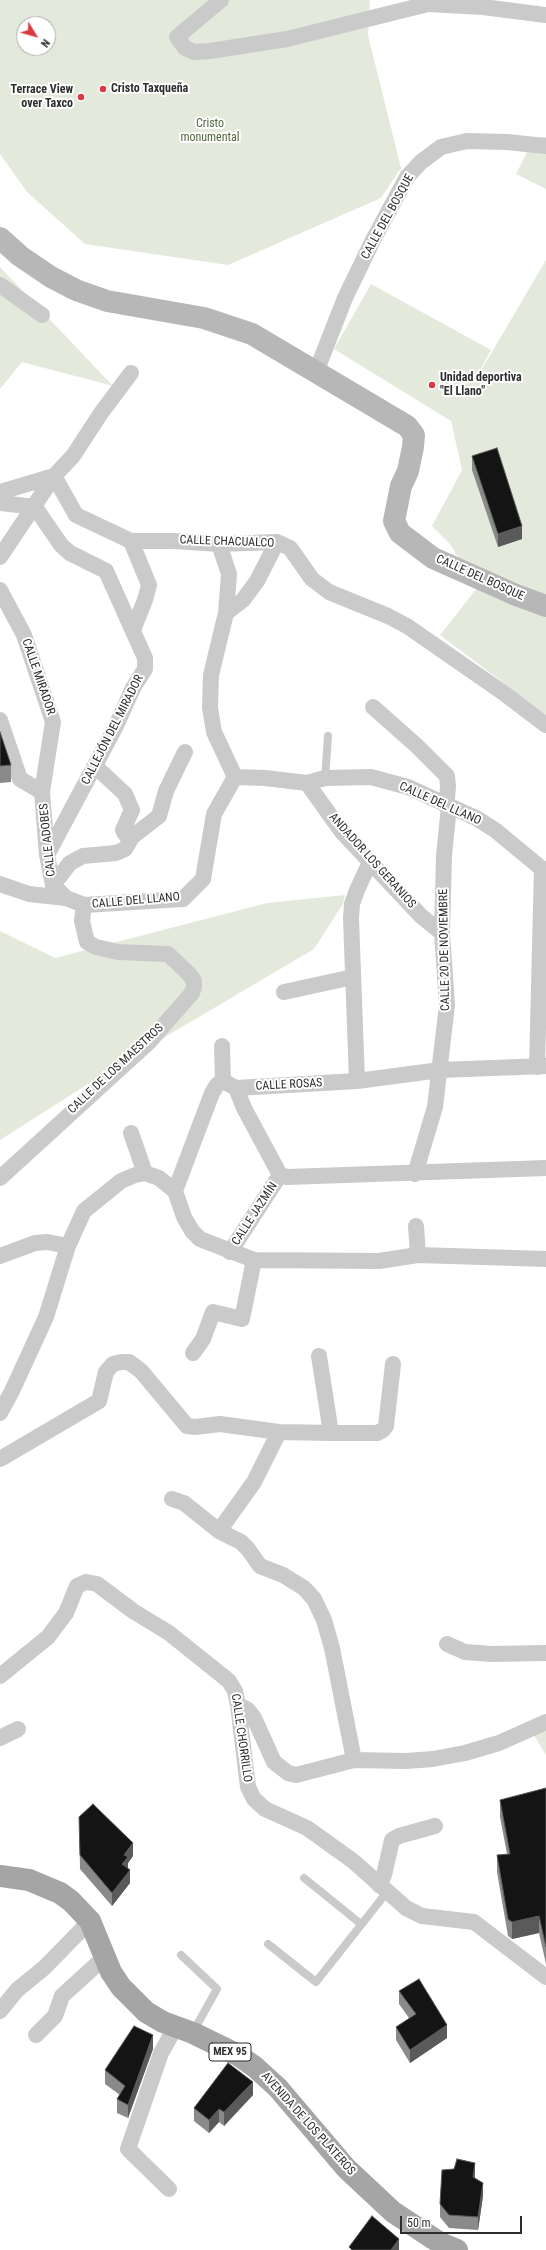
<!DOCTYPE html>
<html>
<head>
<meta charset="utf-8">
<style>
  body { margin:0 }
  #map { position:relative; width:546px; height:2250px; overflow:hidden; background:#fff; font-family:"Roboto Condensed",sans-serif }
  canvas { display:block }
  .north { position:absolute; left:16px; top:16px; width:40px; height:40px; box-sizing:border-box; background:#fff; border:1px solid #ababab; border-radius:50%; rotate:127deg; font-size:11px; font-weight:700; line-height:16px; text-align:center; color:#2d2d2d }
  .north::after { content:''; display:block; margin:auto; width:14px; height:18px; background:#da3a44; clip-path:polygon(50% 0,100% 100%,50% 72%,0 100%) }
  .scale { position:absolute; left:400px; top:2216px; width:122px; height:18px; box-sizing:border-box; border:2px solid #2d2d2d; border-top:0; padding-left:5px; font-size:12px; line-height:14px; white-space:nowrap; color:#2d2d2d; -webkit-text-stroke:3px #fff; paint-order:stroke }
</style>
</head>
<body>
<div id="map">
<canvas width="546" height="2250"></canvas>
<div class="north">N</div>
<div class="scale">50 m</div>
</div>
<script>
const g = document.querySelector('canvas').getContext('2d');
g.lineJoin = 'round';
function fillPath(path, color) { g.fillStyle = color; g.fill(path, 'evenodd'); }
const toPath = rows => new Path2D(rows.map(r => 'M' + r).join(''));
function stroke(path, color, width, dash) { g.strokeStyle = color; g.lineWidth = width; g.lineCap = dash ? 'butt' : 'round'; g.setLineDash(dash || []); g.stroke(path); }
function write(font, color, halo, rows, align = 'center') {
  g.font = font + ' "Roboto Condensed",sans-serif'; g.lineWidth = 4; g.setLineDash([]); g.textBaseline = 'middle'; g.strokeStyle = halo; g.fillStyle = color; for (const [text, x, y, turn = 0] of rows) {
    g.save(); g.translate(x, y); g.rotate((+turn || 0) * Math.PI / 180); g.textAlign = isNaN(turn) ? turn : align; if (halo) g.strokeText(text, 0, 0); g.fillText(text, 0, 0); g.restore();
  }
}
fillPath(toPath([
  [0,0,370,0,368,35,401,168,381,198,228,265,85,244,27,192,0,154],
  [24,24,48,24,48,48,24,48],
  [546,137,546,189,516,174,534,138],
  [546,260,546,715,440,635,477,588,450,544,432,526,462,470,451,421,334,349,371,284,491,350,469,391],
  [0,267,113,386,22,362,0,389],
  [345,895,343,904,314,949,121,1063,0,1140,0,931,55,958,267,903],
  [546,1723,546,1755,530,1729]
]), '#e3eadc');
stroke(toPath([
  [325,778,328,736],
  [304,1878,361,1924],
  [268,1944,316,1982,387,1892],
  [181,1955,217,1989,193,2032]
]), '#cacaca', 8);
stroke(toPath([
  [221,0,177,37,185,48,194,52,210,51,287,39,428,4,483,7,546,15],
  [0,285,42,315],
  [316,372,345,298,373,240,407,177,421,162,441,147,467,141,507,142,546,146],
  [0,492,54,476,76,515,131,541,174,541,219,544,277,542,290,548,312,579,329,592,388,616,407,626,505,694,546,725],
  [0,503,35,507,61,545,70,553,106,571,145,658,145,669,133,688,116,726,47,855],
  [131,541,149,585,145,600,133,630],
  [219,544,229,574,226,613,211,675,210,708,214,732,235,777],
  [0,557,54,476,73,456,101,413,131,373],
  [0,590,24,635,53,722,42,792,47,855,53,885,66,898],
  [226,613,243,600,257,581,277,542],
  [373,707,417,746,447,776,448,786,447,799,444,804],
  [0,720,20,779,42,792],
  [95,766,125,794,132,810,123,830,125,834,132,837,159,816,166,791,185,752],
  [235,777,265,778,307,783,325,778,371,777,408,787,476,818,495,830,546,872],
  [307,783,342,832,421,916,442,933],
  [0,884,29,894,66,898,84,905,183,899,203,879,214,814,235,777],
  [53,885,70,863,83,856,116,853,125,849,132,837],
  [284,992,353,977],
  [222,1046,223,1081],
  [537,1067,542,868],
  [223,1081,236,1088,357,1081,440,1070,546,1066],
  [357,1081,351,918,352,904,357,890,370,862],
  [236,1088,244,1108,280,1175,287,1177,546,1168],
  [131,1133,145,1173],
  [415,1174,435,1107,447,1005,442,933,444,856,449,806],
  [0,1178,150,1041,192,993,194,987,194,981,189,974,168,954,118,952,96,947,87,942,82,921,84,905],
  [175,1191,212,1093,217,1085,223,1081],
  [416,1226,418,1255],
  [230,1252,280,1175],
  [0,1256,35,1243,47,1242,68,1246],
  [193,1353,203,1339,213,1312,242,1319,254,1260],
  [319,1356,331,1433],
  [0,1413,12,1391,46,1317,68,1246,84,1211,121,1181,135,1175,145,1173,159,1178,175,1191,184,1217,192,1231,200,1239,254,1260,379,1261,418,1255,546,1259],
  [0,1459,99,1401,106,1372,113,1364,121,1362,129,1362,141,1371,187,1426,195,1427,220,1424,279,1432,331,1433,377,1433,383,1430,386,1426,393,1364],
  [172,1499,184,1503,219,1531,241,1542,248,1549,260,1566,283,1575,304,1588,314,1599,324,1620,332,1648,354,1760],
  [219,1531,254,1482,279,1432],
  [447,1644,465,1652,492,1654,546,1653],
  [0,1676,48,1637,66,1613,77,1586,86,1582,97,1584,133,1611,169,1633,229,1681,235,1691,238,1705,248,1787,254,1799,265,1809,307,1828,353,1861,406,1908,422,1916,474,1922,546,1977],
  [238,1705,248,1710,254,1718,274,1762,288,1773,296,1775,354,1760,406,1761,433,1759,465,1753,499,1743,546,1722],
  [0,1738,18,1729],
  [379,1885,384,1875,392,1840,399,1836,435,1826],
  [0,2011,17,1990,44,1968,90,1921],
  [36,2035,55,2016,62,1996,106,1956],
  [169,2189,128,2149,161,2053,176,2026]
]), '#cacaca', 16);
stroke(toPath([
  [0,238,20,256,51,277,76,290,107,301,204,318,252,334,407,426,414,435,413,447,408,471,401,486,394,521,400,533,433,558,516,595,546,606]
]), '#b7b7b7', 22);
stroke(toPath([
  [0,1876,29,1880,60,1893,71,1901,90,1921,111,1972,121,1987,146,2012,163,2022,193,2033,238,2055,255,2067,278,2088,346,2168,393,2212,440,2243,457,2250]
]), '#a5a5a5', 22);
fillPath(toPath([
  [472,456,522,539,498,547,472,470],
  [0,732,11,765,11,782,0,783],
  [546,1788,546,1964,539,1933,512,1939,508,1936,497,1872,497,1855,507,1854,500,1817,500,1800],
  [79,1817,133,1856,128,1863,128,1868,130,1883,112,1906,80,1869],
  [399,1991,447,2038,410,2063,396,2040,396,2027,409,2018,399,2004],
  [153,2049,128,2118,117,2113,117,2099,120,2095,105,2084,105,2070],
  [253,2095,224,2126,219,2122,209,2133,194,2121,194,2108],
  [475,2176,475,2178,483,2196,478,2230,449,2228,440,2217,440,2204]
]), '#8a8a8a');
fillPath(toPath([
  [522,526,522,539,498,547,498,534],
  [133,1843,133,1856,128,1863,128,1870,122,1864,124,1855],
  [130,1870,130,1883,112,1906,112,1893],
  [539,1916,539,1933,512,1939,512,1922],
  [447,2025,447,2038,410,2063,410,2050],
  [153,2035,153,2049,128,2118,128,2105],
  [253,2082,253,2095,224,2126,224,2112],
  [219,2109,219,2122,209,2133,209,2120],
  [475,2163,475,2176,473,2190,473,2177],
  [483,2183,483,2196,478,2230,478,2217],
  [399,2239,399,2250,391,2250]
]), '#5a5a5a');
const building = toPath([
  [497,448,522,526,498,534,472,456,497,448],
  [0,732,11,765,0,766,0,732],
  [546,1788,546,1947,539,1916,512,1922,508,1919,497,1855,510,1854,500,1800,546,1788],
  [93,1804,133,1843,124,1855,128,1857,122,1864,130,1870,112,1893,80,1855,79,1817,93,1804],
  [419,1979,447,2025,410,2050,396,2027,416,2014,399,1991,419,1979],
  [134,2026,153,2035,128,2105,117,2099,125,2086,105,2070,134,2026],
  [228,2063,253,2082,224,2112,219,2109,209,2120,194,2108,228,2063],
  [457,2159,475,2163,473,2177,483,2183,478,2217,449,2215,440,2204,442,2170,454,2169,457,2159],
  [372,2216,399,2239,391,2250,352,2250,349,2247,372,2216]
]);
fillPath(building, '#141414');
stroke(building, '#5a5a5a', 1);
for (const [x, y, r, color] of [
  [103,89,4,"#da3a44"],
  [81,97,4,"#da3a44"],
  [432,385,4,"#da3a44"]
]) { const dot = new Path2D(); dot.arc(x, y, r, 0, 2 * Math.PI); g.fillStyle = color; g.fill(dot); stroke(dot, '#fff', 1.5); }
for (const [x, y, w] of [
  [230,2052,42]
]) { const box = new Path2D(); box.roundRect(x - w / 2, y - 9, w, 18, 3); g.fillStyle = '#fff'; g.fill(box); stroke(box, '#2d2d2d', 1); }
write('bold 11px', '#2d2d2d', null, [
  ["MEX 95",230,2052]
]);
write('bold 12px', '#2d2d2d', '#fff', [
  ["Cristo Taxqueña",111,89],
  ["Terrace View",73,90,"right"],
  ["over Taxco",73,104,"right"],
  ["Unidad deportiva",440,378],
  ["\"El Llano\"",440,392]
], 'left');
write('12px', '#50663e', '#fff', [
  ["Cristo",210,124],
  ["monumental",210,138]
]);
write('12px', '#2d2d2d', '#fff', [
  ["CALLE DEL BOSQUE",388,217,-61],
  ["CALLE CHACUALCO",227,542,2],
  ["CALLE DEL BOSQUE",480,578,24],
  ["CALLE MIRADOR",38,677,71],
  ["CALLEJÓN DEL MIRADOR",113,730,-63],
  ["CALLE DEL LLANO",440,804,24],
  ["CALLE ADOBES",48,840,-96],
  ["ANDADOR LOS GERANIOS",372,861,48],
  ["CALLE DEL LLANO",136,901,-5],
  ["CALLE 20 DE NOVIEMBRE",445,950,-91],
  ["CALLE DE LOS MAESTROS",116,1069,-43],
  ["CALLE ROSAS",289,1085,-3],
  ["CALLE JAZMÍN",255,1214,-57],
  ["CALLE CHORRILLO",241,1738,82],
  ["AVENIDA DE LOS PLATEROS",308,2124,48]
]);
</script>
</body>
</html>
